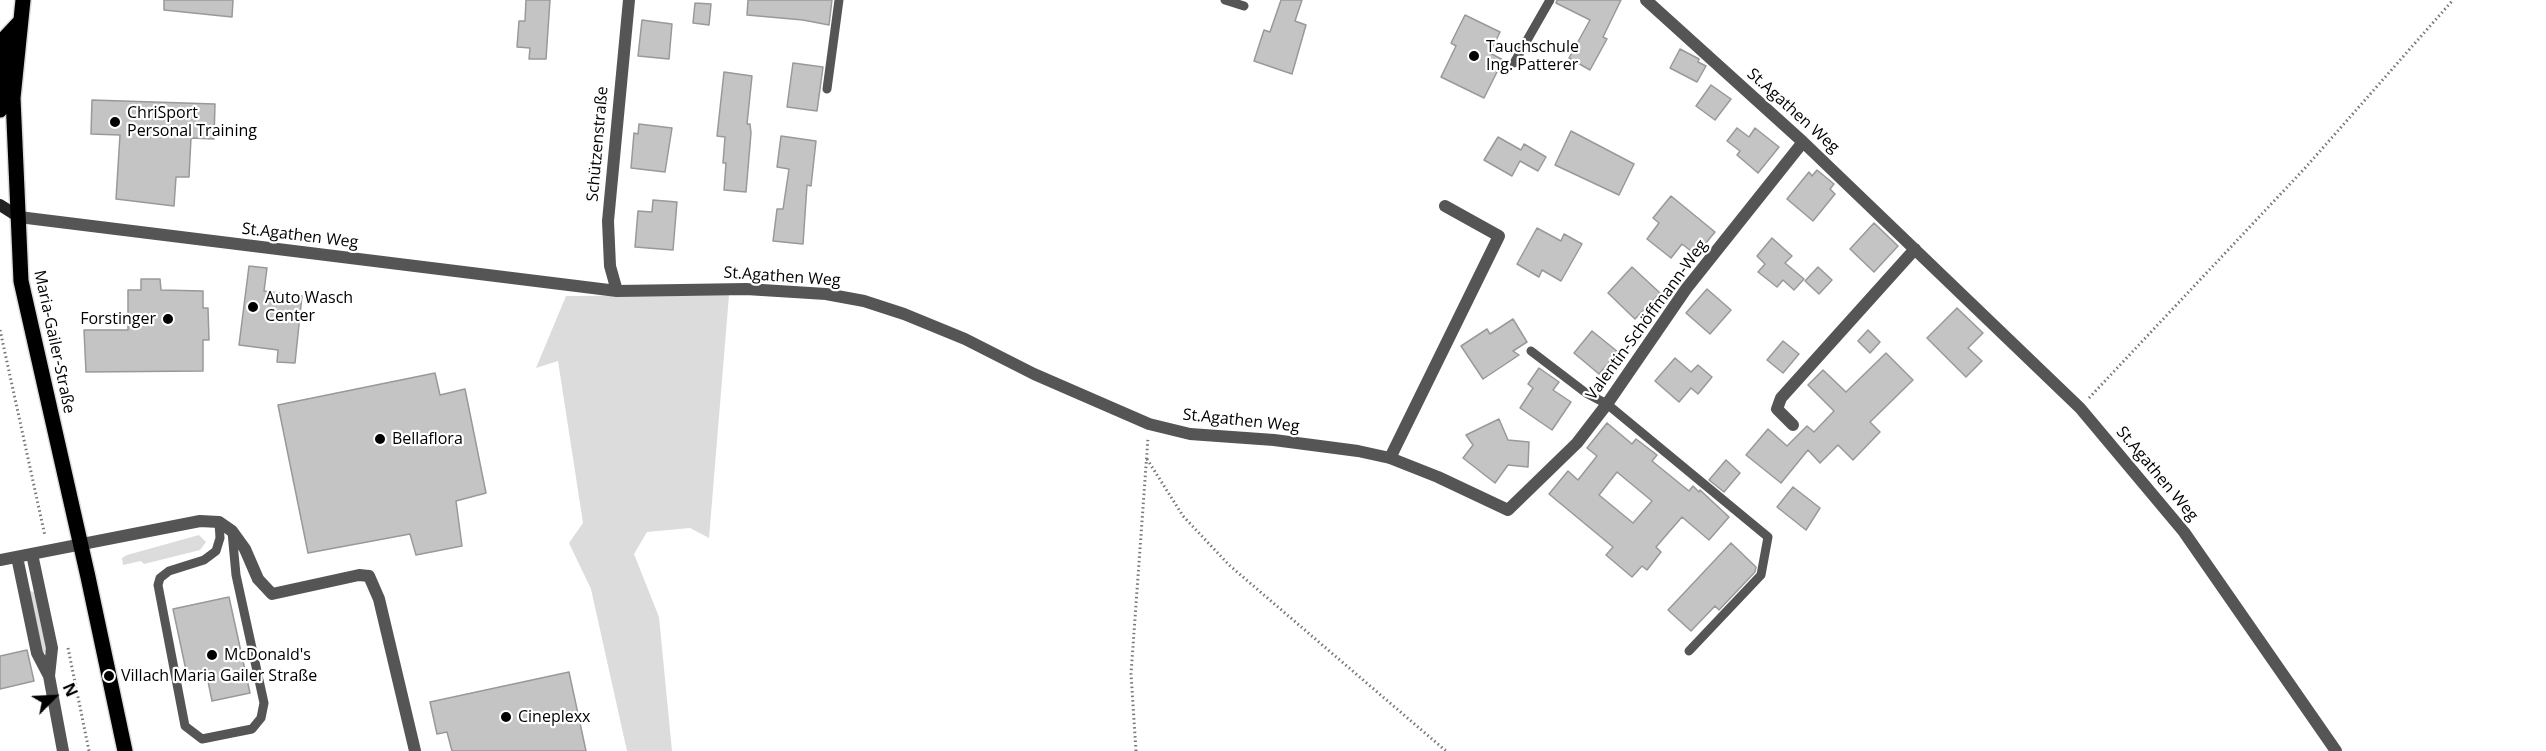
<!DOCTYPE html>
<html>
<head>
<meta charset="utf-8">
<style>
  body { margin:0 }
  #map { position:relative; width:2546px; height:751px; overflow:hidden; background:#fff; font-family:"Open Sans",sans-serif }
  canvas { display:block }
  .north { position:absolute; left:24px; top:667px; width:60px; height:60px; -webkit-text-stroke:4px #fff; paint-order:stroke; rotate:66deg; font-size:16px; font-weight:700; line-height:24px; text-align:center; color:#000 }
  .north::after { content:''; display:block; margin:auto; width:21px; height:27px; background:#000; clip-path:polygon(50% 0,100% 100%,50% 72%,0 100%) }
</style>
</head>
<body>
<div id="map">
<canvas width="2546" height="751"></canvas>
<div class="north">N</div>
</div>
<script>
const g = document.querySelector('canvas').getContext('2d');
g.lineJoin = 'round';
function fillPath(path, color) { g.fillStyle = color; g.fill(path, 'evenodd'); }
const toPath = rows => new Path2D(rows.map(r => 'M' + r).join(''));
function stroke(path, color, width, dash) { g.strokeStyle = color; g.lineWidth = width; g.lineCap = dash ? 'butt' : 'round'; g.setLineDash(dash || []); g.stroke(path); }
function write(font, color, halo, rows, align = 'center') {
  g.font = font + ' "Open Sans",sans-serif'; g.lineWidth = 4.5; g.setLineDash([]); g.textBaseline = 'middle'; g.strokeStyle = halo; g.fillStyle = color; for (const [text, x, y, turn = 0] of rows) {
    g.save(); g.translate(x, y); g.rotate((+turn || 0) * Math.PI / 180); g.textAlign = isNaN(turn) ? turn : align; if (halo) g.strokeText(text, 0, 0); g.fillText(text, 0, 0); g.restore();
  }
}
fillPath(toPath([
  [729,295,709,538,690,528,647,532,634,554,659,617,672,751,627,751,591,589,569,543,583,523,558,361,536,368,566,296],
  [199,535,206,542,200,550,144,564,141,561,123,565,122,558,127,555],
  [30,591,34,592,47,650,45,653,42,651]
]), '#dcdcdc');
const building = toPath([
  [164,0,233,0,232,17,164,10,164,0],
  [526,0,550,0,546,59,529,59,530,48,517,47,519,21,525,21,526,0],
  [748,0,832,0,829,25,803,20,747,15,748,0],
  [1281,0,1302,0,1295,21,1306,25,1292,74,1254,61,1264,30,1270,32,1281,0],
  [1557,0,1621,0,1603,37,1607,39,1590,70,1569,58,1590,20,1556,3,1557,0],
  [695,3,711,4,709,25,693,23,695,3],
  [1465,15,1500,32,1490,53,1503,60,1484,98,1441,77,1456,46,1451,43,1465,15],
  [642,20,672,24,669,59,638,56,642,20],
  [1680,49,1699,59,1698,62,1706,66,1697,82,1670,68,1680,49],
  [793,63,823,67,817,111,787,107,793,63],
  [724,72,752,76,747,124,750,124,751,133,746,192,724,190,726,163,723,163,725,137,717,136,724,72],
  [1711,85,1731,99,1715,120,1696,106,1711,85],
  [92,100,215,104,214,139,191,138,189,177,176,177,174,206,116,199,120,135,91,134,92,100],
  [639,124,672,128,665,172,631,168,634,133,638,134,639,124],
  [1737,128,1749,137,1755,128,1779,147,1758,173,1737,155,1740,151,1727,141,1737,128],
  [1571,131,1634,164,1619,195,1555,165,1571,131],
  [781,136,816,141,811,186,807,185,803,244,773,241,777,209,783,209,789,169,777,167,781,136],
  [1498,137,1521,150,1524,144,1546,157,1538,171,1520,161,1512,176,1484,160,1498,137],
  [1817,170,1834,184,1830,189,1835,194,1813,221,1787,199,1809,172,1812,176,1817,170],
  [1671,196,1715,232,1696,255,1682,244,1671,258,1647,239,1659,223,1653,218,1671,196],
  [653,200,677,202,673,250,635,247,638,211,652,212,653,200],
  [1874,223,1898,246,1874,272,1850,249,1874,223],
  [1537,228,1561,241,1564,234,1582,244,1561,281,1542,270,1539,277,1517,264,1537,228],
  [1772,238,1792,256,1785,263,1804,279,1794,290,1783,280,1777,287,1758,272,1765,264,1757,256,1772,238],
  [249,266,267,268,264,291,302,296,295,363,277,362,278,350,239,345,249,266],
  [1632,267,1660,293,1635,319,1608,293,1632,267],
  [1818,267,1832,280,1819,294,1805,281,1818,267],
  [141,279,160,279,161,290,203,291,203,308,208,308,209,340,203,340,203,371,86,372,84,330,128,330,128,290,141,290,141,279],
  [1707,289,1731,310,1710,334,1686,313,1707,289],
  [1957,308,1983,333,1968,348,1982,361,1966,377,1927,338,1957,308],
  [1513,319,1527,342,1513,351,1519,355,1483,379,1461,346,1487,329,1490,334,1513,319],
  [1868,330,1880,342,1870,353,1858,341,1868,330],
  [1592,331,1618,352,1599,374,1574,353,1592,331],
  [1783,341,1799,354,1783,373,1767,360,1783,341],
  [1886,353,1913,380,1870,422,1880,432,1853,460,1838,445,1820,463,1808,450,1781,483,1746,455,1768,429,1787,446,1807,426,1814,432,1834,411,1808,385,1823,370,1846,392,1886,353],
  [1675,358,1691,372,1698,365,1712,377,1698,394,1691,388,1679,402,1655,381,1675,358],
  [1539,368,1559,382,1553,390,1571,402,1552,430,1520,408,1533,388,1528,384,1539,368],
  [435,373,440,395,465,389,486,493,456,501,462,546,416,555,410,534,308,553,278,405,435,373],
  [1499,419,1508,440,1529,442,1528,467,1508,465,1495,483,1463,458,1473,445,1466,435,1499,419],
  [1607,423,1632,444,1636,439,1657,455,1652,461,1689,491,1693,486,1699,492,1700,490,1729,517,1709,540,1682,517,1656,547,1661,552,1647,570,1642,566,1632,577,1606,555,1613,547,1549,494,1568,471,1578,480,1597,456,1587,448,1607,423],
  [1617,472,1652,501,1633,523,1599,495,1617,472],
  [1726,460,1740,473,1724,492,1709,480,1726,460],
  [1793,487,1820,508,1806,530,1777,507,1793,487],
  [1731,543,1756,567,1755,572,1719,610,1715,606,1691,631,1668,610,1731,543],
  [229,597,250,693,212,701,206,671,187,675,173,609,229,597],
  [27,650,34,681,0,689,0,656,27,650],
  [569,672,586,751,452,751,447,732,437,734,430,702,569,672]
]);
fillPath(building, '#c4c4c4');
stroke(building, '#999', 1.5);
const primary = toPath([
  [23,0,13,98,21,281,88,577,125,751],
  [0,110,5,38,20,22]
]);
stroke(primary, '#dbdbdb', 18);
stroke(toPath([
  [0,330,45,536],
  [2089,398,2306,167,2453,0],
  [1147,459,1183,516,1229,565,1446,751],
  [68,648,89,751],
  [1136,751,1131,674,1148,438]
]), '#777', 3, [1.5, 3]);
stroke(toPath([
  [1225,0,1244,6],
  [1514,63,1550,0],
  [827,89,839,0],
  [1531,351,1586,393,1607,404,1768,537,1761,575,1689,651],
  [219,522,220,538,216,551,204,560,169,571,160,578,158,585,185,726,202,739,252,729,261,718,264,703,236,575,232,532]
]), '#555', 9);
stroke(toPath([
  [1646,0,1803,142,2080,408,2184,532,2336,751],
  [19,217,617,291,746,289,826,294,864,301,904,314,965,339,1034,374,1149,424,1190,434,1274,440,1358,451,1390,458,1438,477,1508,510,1577,443,1607,404,1686,289,1803,142],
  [617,291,610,266,608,221,629,0],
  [1793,425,1777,409,1781,398,1915,249],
  [1390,458,1499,236,1445,206],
  [32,554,52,648,49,676,63,751],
  [17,557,37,653,49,676],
  [0,560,200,521,219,522,232,531,245,549,258,579,272,594,359,575,369,576,379,599,415,751]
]), '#555', 12);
stroke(toPath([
  [0,205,19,217]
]), '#222', 12);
stroke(primary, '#000', 15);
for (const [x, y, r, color] of [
  [1474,56,6,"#000"],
  [115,122,6,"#000"],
  [253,307,6,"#000"],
  [168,319,6,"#000"],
  [380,439,6,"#000"],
  [212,655,6,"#000"],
  [109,676,6,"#000"],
  [506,717,6,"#000"]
]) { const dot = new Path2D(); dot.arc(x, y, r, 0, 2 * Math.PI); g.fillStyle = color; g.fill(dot); stroke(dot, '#fff', 2); }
write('16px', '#000', '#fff', [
  ["Tauchschule",1486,47],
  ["Ing. Patterer",1486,65],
  ["ChriSport",127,113],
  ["Personal Training",127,131],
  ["Auto Wasch",265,298],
  ["Center",265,316],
  ["Forstinger",156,319,"right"],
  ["Bellaflora",392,439],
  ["McDonald's",224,655],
  ["Villach Maria Gailer Straße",121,676],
  ["Cineplexx",518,717]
], 'left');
write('16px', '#000', '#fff', [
  ["St.Agathen Weg",1793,111,42],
  ["Schützenstraße",598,144,-85],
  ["St.Agathen Weg",300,236,7],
  ["St.Agathen Weg",782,277,4],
  ["Valentin-Schöffmann-Weg",1647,320,-54],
  ["Maria-Gailer-Straße",54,342,78],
  ["St.Agathen Weg",1241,421,6],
  ["St.Agathen Weg",2157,474,50]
]);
</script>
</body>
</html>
